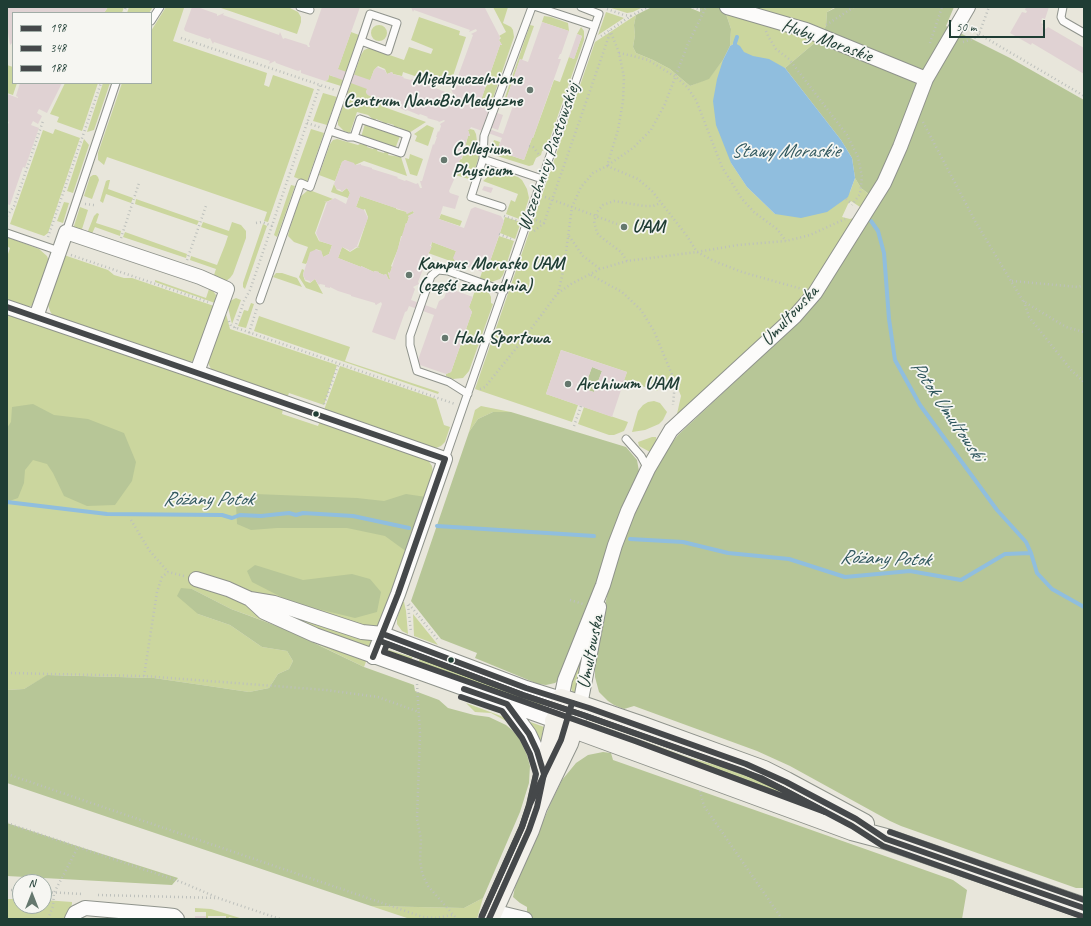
<!DOCTYPE html>
<html>
<head>
<meta charset="utf-8">
<style>
  body { margin:0 }
  #map { position:relative; width:1091px; height:926px; overflow:hidden; background:#e8e6db; font-family:Caveat,sans-serif }
  canvas { display:block }
  .frame { position:absolute; inset:0; border:8px solid #1f3d34; pointer-events:none }
  .legend { position:absolute; left:12px; top:12px; width:140px; height:72px; box-sizing:border-box; background:#f6f6f2; border:1px solid #a0aca6; margin:0; padding:5px 7px; list-style:none; font-size:12px; color:#1f3d34 }
  .legend li { display:flex; align-items:center; gap:8px; height:20px }
  .legend b { width:20px; border:1px solid #a0aca6 }
  .north { position:absolute; left:12px; top:874px; width:40px; height:40px; box-sizing:border-box; background:#f6f6f2; border:1px solid #a0aca6; border-radius:50%; rotate:0deg; font-size:11px; font-weight:700; line-height:16px; text-align:center; color:#1f3d34 }
  .north::after { content:''; display:block; margin:auto; width:14px; height:18px; background:#65786e; clip-path:polygon(50% 0,100% 100%,50% 72%,0 100%) }
  .scale { position:absolute; left:949px; top:20px; width:96px; height:18px; box-sizing:border-box; border:2px solid #1f3d34; border-top:0; padding-left:5px; font-size:12px; line-height:14px; white-space:nowrap; color:#1f3d34; -webkit-text-stroke:3px #f6f6f2; paint-order:stroke }
</style>
</head>
<body>
<div id="map">
<canvas width="1091" height="926"></canvas>
<div class="frame"></div>
<ul class="legend">
<li><b style="height:5px;background:#45484a"></b>198</li>
<li><b style="height:5px;background:#45484a"></b>348</li>
<li><b style="height:5px;background:#45484a"></b>188</li>
</ul>
<div class="north">N</div>
<div class="scale">50 m</div>
</div>
<script>
const g = document.querySelector('canvas').getContext('2d');
g.lineJoin = 'round';
function fillPath(path, color) { g.fillStyle = color; g.fill(path, 'evenodd'); }
const toPath = rows => new Path2D(rows.map(r => 'M' + r).join(''));
function stroke(path, color, width, dash) { g.strokeStyle = color; g.lineWidth = width; g.lineCap = dash ? 'butt' : 'round'; g.setLineDash(dash || []); g.stroke(path); }
function write(font, color, halo, rows, align = 'center') {
  g.font = font + ' Caveat,sans-serif'; g.lineWidth = 3.5; g.setLineDash([]); g.textBaseline = 'middle'; g.strokeStyle = halo; g.fillStyle = color; for (const [text, x, y, turn = 0] of rows) {
    g.save(); g.translate(x, y); g.rotate((+turn || 0) * Math.PI / 180); g.textAlign = isNaN(turn) ? turn : align; if (halo) g.strokeText(text, 0, 0); g.fillText(text, 0, 0); g.restore();
  }
}
fillPath(toPath([
  [108,7,124,7,122,13,104,13],
  [129,7,153,7,149,13,127,13],
  [166,7,183,7,184,8,173,41,267,73,264,85,269,87,273,75,314,89,268,222,264,221,267,212,107,157,104,165,98,160,98,153,122,83,151,83,151,31],
  [218,7,288,7,298,12,301,17,301,22,297,34],
  [493,7,508,7,503,23,511,27,513,30,514,37,491,104,488,107,483,108,478,106,477,104,482,102,481,100,500,45,502,45,499,40,501,38,499,36,506,32],
  [608,7,643,7,633,12,627,13],
  [752,7,810,8,835,7,827,12,826,26,818,40,785,68,748,59,735,43,730,46,731,29,726,14],
  [606,12,624,18,598,35],
  [636,15,634,25,635,35,633,47,636,53,653,60,670,69,690,86,709,78,723,60,724,84,731,163,747,187,775,214,850,192,855,178,861,188,871,196,863,209,851,201,848,204,842,217,850,219,857,217,811,287,789,314,679,416,677,414,681,396,679,391,660,384,657,391,624,380,627,372,561,350,546,394,578,405,572,422,475,389,595,42],
  [544,16,551,17,568,23,569,31,542,22],
  [419,17,460,31,459,35,466,37,450,85,442,82,441,85,403,72,402,76,393,74,392,72,387,74,385,69,378,66,374,70,366,92,368,95,376,98,379,97,384,107,426,122,409,133,398,127,397,128,393,127,394,125,387,123,386,125,382,124,383,122,376,119,375,121,368,115,357,112,350,133,344,131,338,125,338,120,361,55,364,50,369,48,372,49,404,60,409,47,431,54,433,49,411,40],
  [530,25,534,26,522,60,520,59,506,100,504,100],
  '371 33a8 8 0 1 1 16 0a8 8 0 1 1-16 0Z',
  [581,27,584,31,584,40,546,150,542,151,541,155,536,158,533,165,529,166,497,156,491,149,494,140,500,142,497,151,524,160,532,138,533,138,554,80,560,82,569,57,574,59,582,36,577,34],
  [351,32,359,35,341,86,325,81,328,80,329,75,335,77],
  [7,65,13,67,13,83,17,83,13,95,7,93],
  [65,83,98,83,82,131,57,122,59,117,50,114],
  [103,83,110,83,94,130,87,132],
  [323,93,337,97,327,125,313,121],
  [365,124,400,136,395,149,361,137],
  [427,125,434,128,428,146,415,141,417,136,414,134],
  [55,129,80,138,48,233,44,236,10,224,43,130,53,134],
  [311,129,324,133,307,182,294,177],
  [470,129,474,130,476,134,479,156,473,176,469,179,455,175,460,159,462,159,468,136,470,136,468,130],
  [84,139,89,145,73,193,67,191],
  [337,139,358,145,360,144,367,145,367,147,373,149,374,148,378,149,377,151,384,153,385,151,389,153,388,155,401,157,407,176,364,161,355,165,345,160,342,162,335,181,319,175,330,144,333,140],
  [410,154,423,159,417,176,410,174,405,158,409,159],
  [502,172,518,177,522,180,527,189,529,198,522,220,506,214,511,200,515,202,518,194,483,181,491,174],
  [93,175,96,175,98,177,99,180,92,199,84,196,90,177],
  [108,180,110,180,108,189,133,198,131,203,106,194,103,203,100,201,106,181],
  [334,184,337,190,342,192,347,188,350,193,348,198,331,192],
  [291,185,295,186,277,237,274,235],
  [307,191,312,191,333,199,326,202,315,233,319,241,332,245,329,254,323,257,321,251,316,249,306,264,302,263,308,247,294,242,288,236,289,231,300,197],
  [360,196,396,208,396,209,407,212,406,213,413,211,414,213,408,216,409,217,407,223,406,223,403,236,401,236,398,249,391,266,392,267,390,273,388,272,390,279,389,280,386,274,384,275,379,273,379,272,374,271,374,272,361,266,361,267,338,258,342,247,350,252,358,247,368,217,365,209,363,210,356,207],
  [136,199,199,221,197,225,135,204],
  [64,202,69,203,63,223,57,221],
  [80,207,88,210,82,229,79,231,74,229,74,226],
  [97,213,99,214,96,223,121,231,120,236,95,227,91,236,88,231,94,216],
  [441,214,462,221,460,226,439,219],
  [505,217,521,222,515,239,500,233],
  [203,222,229,231,232,222,241,225,246,231,246,238,233,274,230,278,226,281,221,281,213,278,216,269,190,260,191,256,217,265,225,245,228,236,201,227],
  [263,224,267,226,245,289,243,287,243,283],
  [125,232,187,254,186,258,123,237],
  [499,236,514,241,503,275,500,279,491,282,480,278,482,272,487,270],
  [7,237,39,249,47,256,49,261,34,304,31,306,27,307,7,301,7,257,10,248,7,246],
  [432,242,456,251,454,258,456,263,428,253,430,251],
  [64,255,108,270,114,275,124,278,132,278,214,306,195,360,188,363,53,316,50,311,48,305,49,299],
  [302,269,304,270,303,275,305,281,310,283,315,279,323,294,306,288,299,277],
  [276,273,282,273,297,278,302,287,273,277],
  [155,280,206,298,209,289,213,291,216,295,215,303,155,282],
  [476,288,489,293,491,297,491,303,493,304,469,371,463,378,453,379,446,376,446,374,451,372,472,312,469,307],
  [236,298,241,300,232,324,228,307,226,306,228,302],
  [251,303,254,304,246,328,238,326,244,310,248,311],
  [225,310,230,329,337,365,324,405,289,393,287,398,212,371,208,363,209,358],
  [7,313,283,409,282,414,318,426,320,421,428,460,432,466,433,473,412,537,364,667,286,629,231,609,192,589,198,614,230,625,262,647,287,651,293,661,289,669,278,674,269,688,249,692,154,678,48,675,24,689,7,690],
  [259,316,350,347,345,361,439,392,438,394,254,331],
  [340,366,436,399,444,425,450,427,445,442,441,446,436,448,431,447,324,410],
  [654,401,660,403,667,412,663,420,659,424,645,430,632,432,638,411,643,405,648,402],
  [481,406,511,412,493,412,478,419,469,432,475,410],
  [584,407,628,422,626,427,624,431,614,435,609,435,578,424],
  [652,437,656,437,657,441,650,452,639,446,638,442],
  [402,602,404,602,406,611,408,634,402,631,397,624,397,619],
  [413,614,438,645,414,636],
  [591,618,576,692,574,695,570,686],
  [389,650,412,657,413,665,388,654,388,651],
  [419,659,527,696,540,703,545,708,537,708,420,668],
  [466,703,501,716,516,726,529,743,537,774,534,775,534,765,531,753,522,736,515,728,508,722,491,713,475,712],
  [525,720,544,727,540,743],
  [643,741,690,758,761,777,821,808,642,745],
  [483,898,477,919,410,919,371,906,464,908],
  [7,899,20,899,20,906,44,906,44,900,72,902,72,904,66,919,7,919],
  [195,908,211,909,243,919,237,919,229,917,228,919,226,919,226,916,208,916,208,919,206,919,206,912,195,912]
]), '#cbd69e');
fillPath(toPath([
  [652,7,688,7,700,12,700,7,726,7,726,14,731,29,730,46,723,60,709,79,690,86,670,69,653,60,636,53,633,47,635,35,634,25,636,15],
  [837,7,954,7,946,26,1010,58,1084,100,1084,888,1076,888,901,826,890,821,790,766,757,751,634,706,624,709,614,705,608,701,599,692,595,677,595,669,591,669,609,587,632,514,665,452,678,435,802,319,870,195,861,188,855,178,852,158,841,140,785,68,818,40,826,26,827,12],
  [592,367,602,371,594,392,584,389],
  [33,404,54,415,88,419,124,433,136,462,132,481,115,505,87,506,64,496,53,473,47,464,33,460,25,470,24,483,18,498,7,502,7,428,11,422,12,407],
  [493,412,511,412,626,447,637,460,640,477,560,679,555,683,546,685,538,684,475,658,477,653,441,639,411,601,469,432,478,419],
  [255,494,357,498,384,501,406,494,426,497,407,552,385,536,347,528,277,528,251,530,237,524,236,505],
  [255,565,303,580,352,574,370,579,381,592,377,612,355,618,293,603,252,582,247,571],
  [181,588,192,589,231,609,285,629,364,667,414,685,415,691,439,700,448,708,474,715,489,717,506,725,512,730,519,738,527,755,530,766,529,783,520,812,483,898,464,908,371,906,7,783,7,690,24,689,47,675,154,678,249,692,269,688,278,674,289,669,293,661,287,651,262,647,230,625,198,614,177,596],
  [603,752,611,753,613,760,953,880,967,890,962,919,525,919,527,912,527,907,520,903,513,897,515,887,550,805,562,780,576,763,588,755],
  [7,823,77,846,178,878,172,885,7,876]
]), '#b7c697');
fillPath(toPath([
  [735,43,740,46,744,52,753,56,769,59,785,68,841,140,852,158,855,178,848,197,827,212,801,218,775,214,747,187,731,163,716,125,713,101,717,79,723,60,730,46]
]), '#90bede');
stroke(toPath([
  [735,48,735,43,737,37],
  [871,221,878,231,884,253,889,319,895,360,920,405,997,510,1026,542,1031,553],
  [7,502,107,514,222,515,232,518,240,515,261,516,289,513,296,515,303,513,353,516,409,528],
  [437,526,594,536],
  [630,539,683,542,728,553,789,559,845,577,910,571,961,580,1005,554,1031,553,1037,573,1052,589,1084,607]
]), '#90bede', 4);
fillPath(toPath([
  [7,7,108,7,104,13,13,13,13,42,10,45,7,27],
  [192,7,197,7,217,14,217,16,224,13,223,15,279,35,280,32,283,39,285,38,307,45,308,47,310,47,309,44,322,7,360,7,338,69,370,80,374,70,377,67,384,70,384,69,387,74,392,72,393,74,404,77,403,78,411,80,412,79,448,93,450,92,452,97,454,96,451,89,453,90,473,35,471,34,477,31,476,29,469,32,470,30,414,10,413,12,411,7,483,7,485,8,500,37,499,40,502,45,500,45,481,100,482,100,482,102,477,104,478,106,503,115,498,130,490,127,489,129,503,134,514,103,506,100,520,59,528,62,542,22,569,31,561,54,560,54,558,59,561,59,533,138,532,138,524,160,497,151,502,138,471,127,470,129,468,130,470,136,468,136,461,160,460,159,458,167,459,168,449,191,450,193,459,196,455,209,443,206,439,219,464,228,471,209,475,207,501,216,504,221,487,270,482,272,456,263,453,258,456,251,432,242,430,246,432,246,426,259,427,259,418,282,419,284,413,287,415,289,411,300,436,309,439,301,444,298,448,288,473,297,469,307,472,312,451,372,446,374,420,365,418,360,434,315,409,306,407,311,405,312,395,340,372,332,382,304,381,302,376,305,375,304,375,303,351,296,351,295,338,291,330,287,330,288,325,287,325,285,320,284,319,285,318,284,315,279,309,283,310,281,306,280,306,281,303,275,310,252,317,249,317,250,320,251,321,250,323,257,329,254,332,245,320,241,320,242,316,233,327,203,324,201,327,202,335,198,346,204,348,198,350,193,347,188,341,192,341,190,338,189,337,190,334,184,342,162,345,160,354,163,355,165,361,164,361,165,372,168,372,169,398,177,397,178,405,181,406,180,416,184,418,183,420,188,422,188,420,181,422,181,433,144,434,145,437,137,436,137,438,131,439,132,441,126,440,124,445,121,444,120,439,122,438,121,427,118,428,117,420,114,419,115,407,110,406,111,394,105,393,106,388,104,389,103,383,101,381,102,379,97,376,98,368,95,366,93,367,89,329,75,328,80,325,81,301,73,301,70,298,71,276,63,275,61,269,64,270,61,214,42,213,44,210,38,208,39,185,31,184,29],
  [360,196,407,212,406,213,407,214,413,211,414,213,408,216,408,217,409,217,407,223,406,223,390,273,388,273,390,279,389,280,386,274,385,274,384,275,379,273,379,272,374,271,374,272,361,266,361,267,338,258,342,247,349,250,349,252,356,247,360,248,357,246,368,218,364,210,356,207],
  [1026,7,1049,7,1045,19,1042,18,1041,23,1043,24,1042,27,1046,29,1048,27,1084,48,1084,74,1032,43,1031,45,1010,33,1022,12,1026,13,1027,11,1025,10],
  [577,34,582,36,574,59,569,57],
  [20,83,62,83,47,113,39,109,37,113,42,116,38,124,33,121,31,125,39,128,25,168,23,167,10,205,7,204,7,123,8,124,9,122,7,121,7,94,18,98,18,97,16,96],
  [484,186,493,188,491,193,482,190],
  [561,350,627,372,612,417,546,394],
  [592,367,602,371,594,392,584,389],
  [195,916,206,916,206,919,195,919]
]), '#e0d2d3');
const lane = toPath([
  [300,7,310,10],
  [537,7,595,26],
  [1063,7,1061,17,1063,21,1084,33],
  [370,14,397,23,388,51,361,41,370,14],
  [151,21,160,7],
  [360,119,407,135,401,153,354,137,360,119],
  [330,131,348,137,354,137],
  [483,159,542,179],
  [502,207,471,197,483,159,484,136,532,7],
  [66,232,116,83],
  [7,233,59,251],
  [260,300,301,183,310,187,361,41],
  [468,394,449,382,417,371,410,345,410,336,431,276,438,270,448,271,504,291],
  [626,439,641,456,648,469],
  [445,459,599,14,581,7]
]);
const street = toPath([
  [727,7,806,30,926,79],
  [7,307,197,372,445,459,398,594,373,657],
  [36,317,66,232,200,277,227,289,197,372],
  [196,579,228,589,250,599,274,603,362,632,383,634,526,688,561,699,565,680,603,585,615,545,628,511,648,469,671,430,795,316,815,293,884,183,900,147,926,79,968,7],
  [250,599,264,612,315,635,555,721],
  [507,704,529,734,537,751,544,774],
  [580,705,599,607],
  [492,911,525,919],
  [72,919,75,913,85,908,165,915,174,916,177,919]
]);
const secondary = toPath([
  [555,721,852,830,886,839,1084,908],
  [537,807,561,699,640,726,764,771,786,782,864,824],
  [489,919,529,830,537,807,568,743,577,714]
]);
stroke(lane, '#8f938c', 9);
stroke(street, '#8f938c', 16);
stroke(secondary, '#8f938c', 22);
stroke(toPath([
  [693,7,704,11],
  [607,9,624,15,631,16],
  [124,13,126,7],
  [826,25,854,7],
  [766,31,768,36,776,49,789,59,847,135,858,157,862,177,860,194,852,205],
  [979,34,1084,96],
  [601,36,631,16,648,7],
  [181,38,335,90],
  [963,42,973,39,979,34,989,7],
  [930,43,942,7],
  [619,53,633,56,648,60,676,77,687,87,696,100,722,167,742,199,754,212,777,229,786,241],
  [923,122,975,221,1023,301,1066,327,1084,332],
  [307,123,322,128],
  [529,146,533,147,540,156],
  [608,165,633,148,651,130,665,104,687,46,706,7],
  [607,166,638,179,652,191,687,236,697,252,714,261,742,272,802,289],
  [545,197,617,224],
  [846,199,852,204],
  [85,204,94,205],
  [7,216,14,206,43,121],
  [504,216,518,221],
  [536,220,544,223,610,33],
  [256,223,262,222,272,226],
  [534,231,544,223],
  [499,234,512,239],
  [569,236,583,256,600,269],
  [48,237,101,83],
  [121,238,139,183],
  [71,255,208,302],
  [187,260,206,206],
  [627,261,621,252,601,237,597,233,594,221,598,211,603,205,614,201,644,206,653,206,661,203],
  [591,275,622,292,641,310,654,331,675,382,673,405],
  [1012,281,1078,287,1084,285],
  [558,294,564,267,572,207,581,187,593,173,607,166,618,130,623,101,624,77,619,53,610,30],
  [1024,301,1029,317,1072,371,1084,382],
  [229,321,231,326,455,404],
  [235,328,244,301,250,290,320,85],
  [249,333,257,308],
  [480,389,485,387,522,341,557,294,571,284,600,269,627,261,697,252,738,245,786,241,810,235,845,219],
  [324,404,339,363],
  [574,426,581,406],
  [131,520,149,550,168,572],
  [570,600,583,604],
  [409,604,438,640],
  [408,605,411,632],
  [7,673,144,676,326,690,378,697,419,712],
  [144,676,157,592,162,577,168,572,184,576],
  [417,684,420,733,417,819,421,839,420,860,422,873,428,886,457,919],
  [7,774,423,917,436,918,452,915],
  [700,791,704,806,782,919],
  [7,823,181,882,216,897],
  [7,890,20,890],
  [44,892,83,894],
  [98,895,218,898,280,919],
  [48,919,53,906,54,893,78,847]
]), '#bdc0bc', 2.5, [1, 3]);
stroke(lane, '#fcfbfa', 7);
stroke(street, '#fcfbfa', 14);
stroke(secondary, '#f3f1eb', 20);
stroke(toPath([
  [7,307,445,459],
  [383,634,526,688,589,708,746,764,786,782,856,819,886,839,1084,908],
  [373,657,398,594,445,459],
  [464,689,507,704,529,734,537,751,544,774,537,807,529,830,489,919]
]), '#45484a', 6);
stroke(toPath([
  [380,641,523,695,586,716,743,771,782,789,852,826,883,846,1081,916],
  [461,697,502,711,522,738,530,754,536,774,529,805,522,827,482,916]
]), '#45484a', 6);
stroke(toPath([
  [387,644,523,695,586,716,761,778,825,812,635,741,384,652,387,644],
  [890,832,1084,900],
  [482,916,522,827,530,804,561,740,572,703]
]), '#45484a', 6);
for (const [x, y, r, color] of [
  [530,90,4,"#65786e"],
  [444,160,4,"#65786e"],
  [624,227,4,"#65786e"],
  [409,275,4,"#65786e"],
  [445,338,4,"#65786e"],
  [568,384,4,"#65786e"],
  [316,414,3.5,"#1f3d34"],
  [451,660,3.5,"#1f3d34"]
]) { const dot = new Path2D(); dot.arc(x, y, r, 0, 2 * Math.PI); g.fillStyle = color; g.fill(dot); stroke(dot, '#f6f6f2', 1.5); }
write('19px', '#1f3d34', '#f6f6f2', [
  ["Huby Moraskie",827,41,20],
  ["Wszechnicy Piastowskiej",549,157,-71],
  ["Umultowska",790,316,-47],
  ["Umultowska",591,652,-79]
]);
write('bold 19px', '#1f3d34', '#f6f6f2', [
  ["Międzyuczelniane",522,79,"right"],
  ["Centrum NanoBioMedyczne",522,101,"right"],
  ["Collegium",452,149],
  ["Physicum",452,171],
  ["UAM",632,227],
  ["Kampus Morasko UAM",417,264],
  ["(część zachodnia)",417,286],
  ["Hala Sportowa",453,338],
  ["Archiwum UAM",576,384]
], 'left');
write('italic 20px', '#32595f', '#f6f6f2', [
  ["Stawy Moraskie",785,152],
  ["Potok Umultowski",947,411,56],
  ["Różany Potok",208,500],
  ["Różany Potok",885,559,2]
]);
</script>
</body>
</html>
